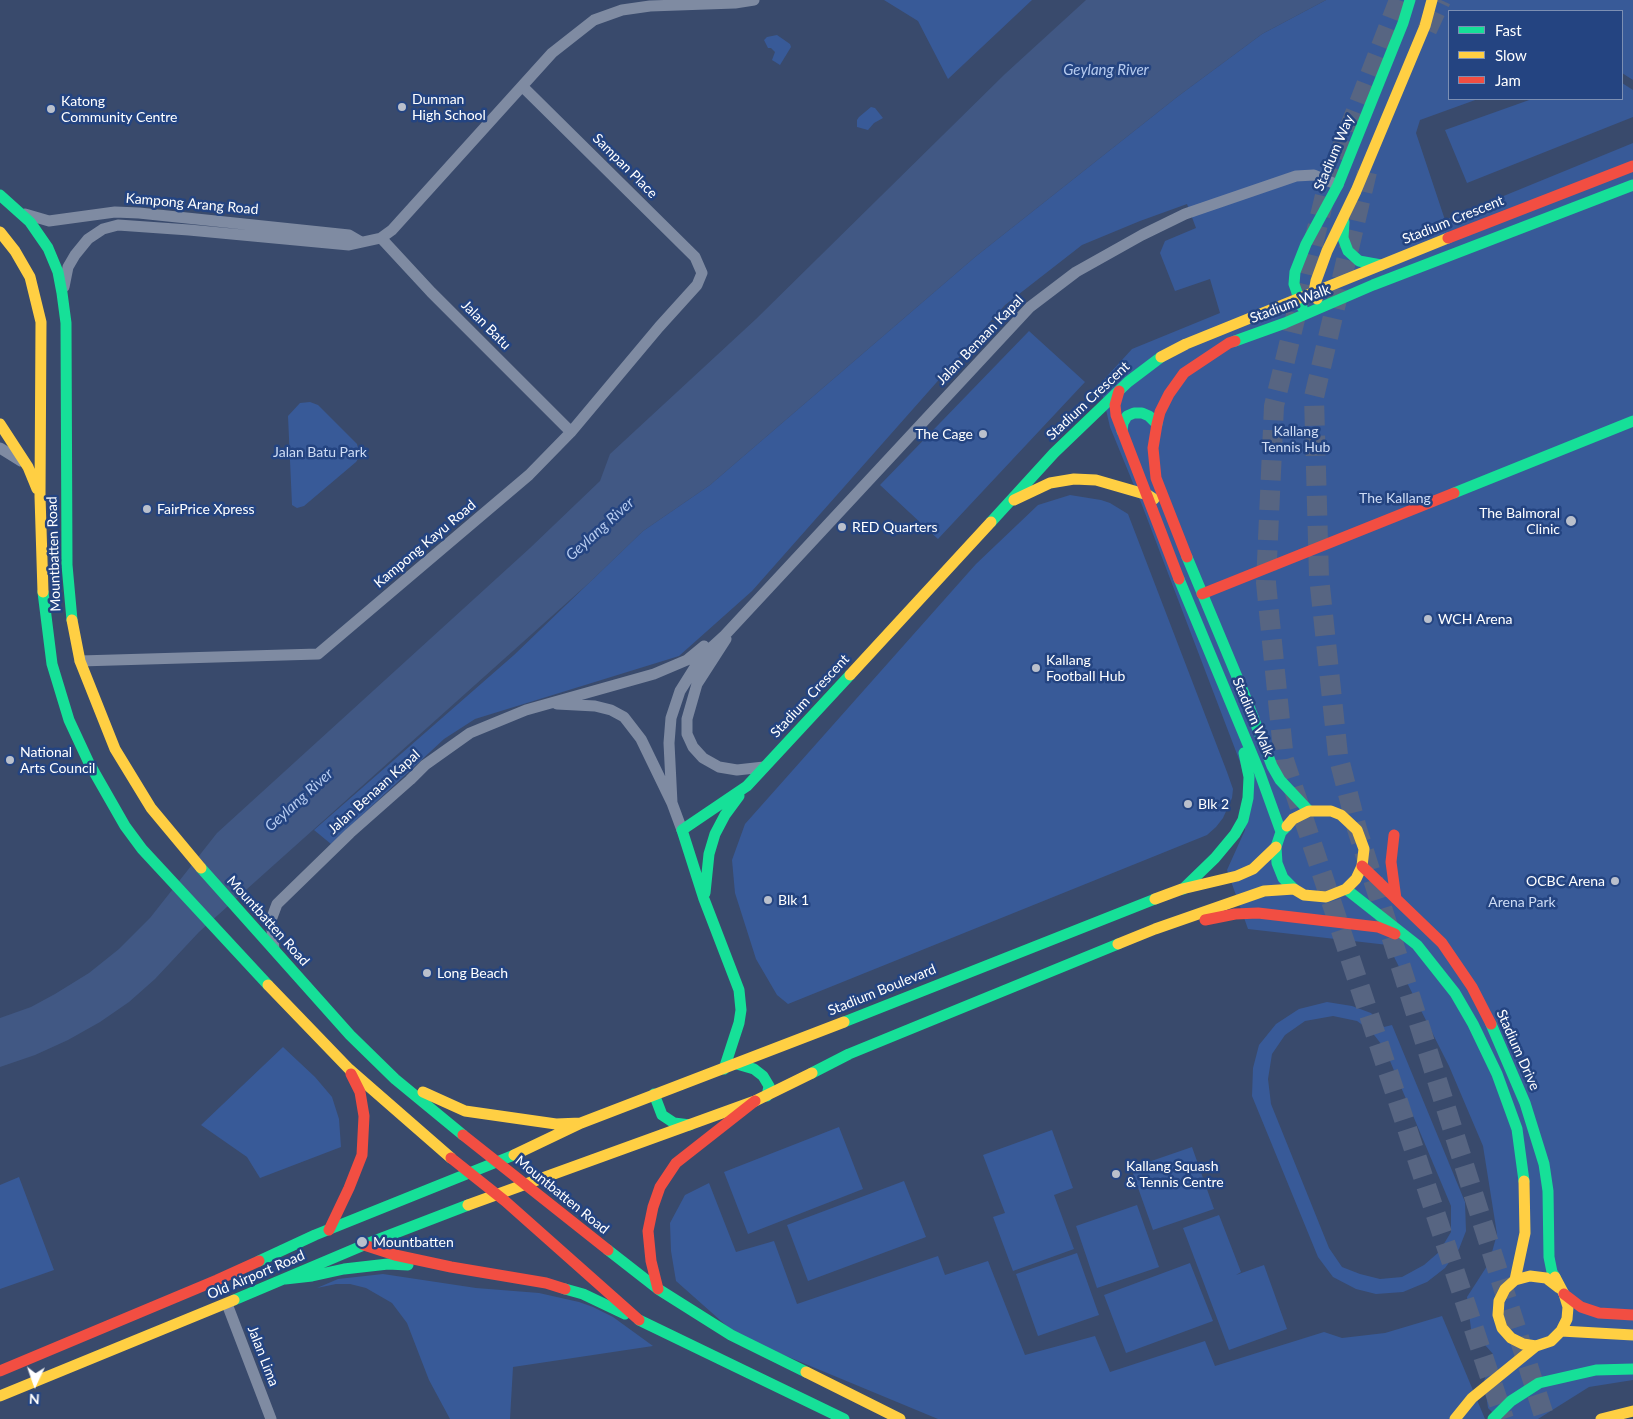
<!DOCTYPE html>
<html>
<head>
<meta charset="utf-8">
<style>
  body { margin:0 }
  #map { position:relative; width:1633px; height:1419px; overflow:hidden; background:#394a6c; font-family:Lato,sans-serif }
  canvas { display:block }
  .legend { position:absolute; left:1448px; top:10px; width:175px; height:90px; box-sizing:border-box; background:#244481; border:1px solid #7c8fb3; margin:0; padding:6px 9px; list-style:none; font-size:15px; color:#fff }
  .legend li { display:flex; align-items:center; gap:10px; height:25px }
  .legend b { width:25px; border:1px solid #7c8fb3 }
  .north { position:absolute; left:10px; top:1359px; width:50px; height:50px; -webkit-text-stroke:4px #244481; paint-order:stroke; rotate:183deg; font-size:14px; font-weight:700; line-height:20px; text-align:center; color:#fff }
  .north::after { content:''; display:block; margin:auto; width:18px; height:22px; background:#fff; clip-path:polygon(50% 0,100% 100%,50% 72%,0 100%) }
</style>
</head>
<body>
<div id="map">
<canvas width="1633" height="1419"></canvas>
<ul class="legend">
<li><b style="height:6px;background:#16e098"></b>Fast</li>
<li><b style="height:6px;background:#ffcf43"></b>Slow</li>
<li><b style="height:6px;background:#f24e42"></b>Jam</li>
</ul>
<div class="north">N</div>
</div>
<script>
const g = document.querySelector('canvas').getContext('2d');
g.lineJoin = 'round';
function fillPath(path, color) { g.fillStyle = color; g.fill(path, 'evenodd'); }
const toPath = rows => new Path2D(rows.map(r => 'M' + r).join(''));
function stroke(path, color, width, dash) { g.strokeStyle = color; g.lineWidth = width; g.lineCap = dash ? 'butt' : 'round'; g.setLineDash(dash || []); g.stroke(path); }
function write(font, color, halo, rows, align = 'center') {
  g.font = font + ' Lato,sans-serif'; g.lineWidth = 5; g.setLineDash([]); g.textBaseline = 'middle'; g.strokeStyle = halo; g.fillStyle = color; for (const [text, x, y, turn = 0] of rows) {
    g.save(); g.translate(x, y); g.rotate((+turn || 0) * Math.PI / 180); g.textAlign = isNaN(turn) ? turn : align; if (halo) g.strokeText(text, 0, 0); g.fillText(text, 0, 0); g.restore();
  }
}
fillPath(toPath([
  [884,0,1032,0,948,79,918,21],
  [1326,0,1633,0,1633,80,1622,73,1622,11,1449,11,1449,99,1478,99,1420,120,1416,133,1445,220,1633,143,1633,1380,1589,1387,1538,1419,1499,1419,1488,1408,1484,1381,1493,1354,1471,1329,1467,1297,1489,1263,1497,1234,1483,1146,1449,1066,1388,945,1248,929,1227,870,1245,830,1246,785,1240,762,1142,505,1110,427,1100,384,1132,349,1220,313,1210,279,1175,291,1160,253,1165,241,1196,228,1187,204,1140,221,1082,245,1005,305,752,591,679,656,475,719,444,739,331,844,314,830,514,655,643,531,710,485,975,257,1177,97,1262,34],
  [777,35,790,44,791,47,780,65,772,60,775,52,771,48,768,48,764,40,767,37],
  [1622,83,1633,90,1633,117,1467,183,1445,130,1532,99,1622,99],
  [871,107,875,108,883,118,874,123,868,130,857,127,857,120,859,117],
  [1029,331,1085,382,938,539,880,485],
  [310,402,318,405,357,444,360,456,356,462,304,506,297,508,292,505,288,416,300,403],
  [1070,495,1101,500,1110,503,1128,514,1227,772,1233,789,1232,798,1223,818,1216,827,1207,835,788,1004,777,995,756,959,735,893,732,860,745,824,976,564,1038,505],
  [1327,1002,1352,1006,1371,1013,1384,1027,1392,1025,1465,1202,1466,1231,1459,1249,1445,1268,1427,1282,1403,1292,1376,1294,1356,1289,1333,1277,1318,1257,1252,1096,1253,1068,1259,1045,1276,1024,1299,1009],
  [1333,1016,1357,1021,1371,1031,1385,1049,1451,1206,1451,1232,1439,1252,1424,1265,1402,1277,1380,1279,1360,1274,1342,1267,1329,1248,1271,1104,1268,1079,1272,1054,1285,1035,1305,1021],
  [283,1047,315,1077,332,1097,339,1119,341,1147,260,1178,247,1157,201,1125],
  [839,1127,863,1189,748,1234,724,1172],
  [1052,1130,1073,1188,1054,1195,1074,1249,1013,1271,993,1217,1005,1213,983,1155],
  [1192,1147,1214,1209,1153,1230,1131,1168],
  [19,1177,54,1270,0,1289,0,1185],
  [904,1181,926,1237,808,1281,787,1225],
  [709,1183,736,1252,774,1241,797,1304,938,1256,945,1275,988,1261,1025,1355,1095,1336,1110,1372,1205,1341,1215,1366,1324,1332,1342,1338,1385,1333,1442,1316,1485,1419,938,1419,738,1336,676,1281,671,1251,670,1223,685,1195],
  [1137,1205,1159,1267,1097,1288,1076,1226],
  [1219,1215,1241,1272,1236,1275,1264,1265,1287,1329,1229,1350,1183,1228],
  [1077,1253,1099,1315,1038,1336,1016,1274],
  [1190,1263,1213,1321,1126,1353,1104,1295],
  [383,1274,476,1288,539,1293,579,1302,593,1307,613,1317,653,1346,513,1367,510,1419,450,1419,429,1380,407,1323,392,1303,366,1288,350,1284,336,1284,317,1288,338,1279]
]), '#385a98');
fillPath(toPath([
  [1086,0,1326,0,1262,34,1177,97,975,257,710,485,643,531,590,582,199,932,155,979,129,1002,100,1022,68,1040,35,1055,0,1067,0,1018,31,1007,55,994,89,973,119,949,150,918,217,833,530,548,600,481,610,454,756,319,1005,74]
]), '#415884');
stroke(toPath([
  [1399,0,1328,183,1274,406,1266,583,1284,760,1504,1419],
  [1427,30,1441,0],
  [1367,172,1314,397,1319,577,1338,755,1357,829,1545,1419]
]), '#576582', 20, [20, 10]);
stroke(toPath([
  [25,214,49,221,115,212,139,213,349,235,361,242],
  [381,238,431,292,571,432],
  [64,287,68,267,75,255,88,239,103,229,118,225,189,230,349,245,381,238,392,230,552,53,594,20,622,10,650,6,735,3,754,0],
  [0,448,21,461],
  [726,639,697,684,687,719,687,734,693,747,703,758,719,767,737,770,764,767],
  [80,661,318,654,529,475,571,432,659,327,697,285,702,273,695,257,522,86],
  [557,704,595,706,611,710,624,717,641,739,672,803,682,830],
  [672,803,669,743,671,718,680,691,702,656,725,635,1030,307,1076,272,1142,235,1185,214,1296,176,1314,175,1338,185],
  [274,949,271,920,277,904,350,833,410,780,425,765,470,733,526,710,654,674,687,660,704,646],
  [227,1304,271,1419]
]), '#7f8ba2', 11);
stroke(toPath([
  [0,195,30,222,48,248,58,272,62,293,66,323,67,565,72,620],
  [1344,222,1343,238,1348,251,1359,261,1381,265],
  [1302,307,1294,284,1295,272,1306,244,1338,185,1403,23,1410,0],
  [1235,341,1285,323,1373,285,1633,185],
  [1122,431,1123,423,1127,416,1134,413,1142,413,1149,416,1157,424],
  [1454,493,1633,421],
  [991,522,1054,453,1128,382,1161,357],
  [1187,557,1243,691,1272,766,1280,780,1309,811],
  [1179,579,1259,771,1281,832],
  [43,592,52,664,69,720,89,763,125,826,142,849,268,985],
  [1287,826,1281,832,1276,847,1277,863,1283,878,1294,889],
  [201,868,350,1035,395,1079,463,1135],
  [1183,889,1215,858,1235,834,1243,820,1248,798,1249,777,1244,753],
  [1346,889,1417,945,1455,993,1473,1024,1497,1074,1517,1129,1524,1181],
  [705,893,709,854,715,834,725,815,739,796],
  [844,1022,1155,899],
  [1491,1024,1525,1103,1544,1164,1548,1191,1549,1257,1552,1272,1555,1277],
  [737,1064,754,1069,763,1076,769,1086,767,1096],
  [724,1069,739,1023,741,1010,739,990,704,899,682,830,747,786,850,675],
  [812,1073,849,1054,1118,944],
  [654,1094,662,1115,674,1123,690,1125],
  [608,1250,658,1289,731,1335,806,1372],
  [259,1261,315,1235,514,1155],
  [285,1279,312,1276,344,1269,388,1264,408,1265],
  [565,1289,583,1294,625,1314],
  [234,1300,364,1245,468,1205],
  [639,1320,844,1419],
  [1493,1419,1511,1401,1539,1383,1596,1370,1633,1369]
]), '#16e098', 11);
stroke(toPath([
  [0,232,15,251,30,277,41,322,40,496,43,592],
  [1317,299,1314,292,1316,281,1327,251,1356,191,1425,26,1432,0],
  [1161,357,1186,344,1448,238],
  [0,424,28,467,37,489],
  [1014,500,1050,483,1074,479,1096,480,1148,495,1154,499],
  [72,620,80,661,115,749,151,808,201,868],
  [850,675,991,522],
  [1155,899,1182,889,1237,876,1253,869,1276,847],
  [1118,944,1155,929,1264,891,1294,889,1304,895,1326,897,1346,889,1356,879,1362,866,1364,849,1357,830,1341,815,1331,811,1309,811,1293,819,1287,826],
  [268,985,349,1069,451,1158],
  [423,1092,465,1111,556,1124,581,1123],
  [514,1155,581,1123,844,1022],
  [468,1205,755,1101,812,1073],
  [1555,1277,1564,1294,1568,1307,1567,1319,1561,1331,1551,1341,1536,1346,1523,1344,1511,1338,1502,1328,1498,1315,1499,1301,1505,1289,1515,1280,1530,1276,1546,1278,1559,1288],
  [1515,1280,1525,1233,1524,1181],
  [1561,1331,1633,1335],
  [806,1372,900,1419],
  [0,1396,234,1300],
  [1455,1419,1472,1398,1536,1346],
  [1601,1419,1633,1411]
]), '#ffcf43', 11);
stroke(toPath([
  [1448,238,1633,166],
  [1119,391,1115,405,1116,415,1179,579],
  [1187,557,1156,478,1153,448,1157,424,1160,412,1169,394,1184,373,1229,343,1235,341],
  [1202,594,1454,493],
  [1394,835,1391,862,1396,899],
  [1362,866,1442,943,1472,987,1491,1024],
  [1205,920,1235,914,1258,913,1378,927,1395,934],
  [463,1135,608,1250],
  [451,1158,505,1201,639,1320],
  [329,1230,349,1188,362,1155,364,1116,360,1092,351,1074],
  [364,1245,395,1255,451,1267,546,1283,565,1289],
  [658,1289,651,1261,648,1231,653,1207,660,1187,676,1163,755,1101],
  [1564,1294,1581,1307,1599,1313,1633,1315],
  [0,1371,217,1280,259,1261]
]), '#f24e42', 11);
for (const [x, y, r, color] of [
  [402,107,5,"#bac0cc"],
  [51,109,5,"#bac0cc"],
  [983,434,5,"#bac0cc"],
  [147,509,5,"#bac0cc"],
  [1571,521,6,"#bac0cc"],
  [842,527,5,"#bac0cc"],
  [1428,619,5,"#bac0cc"],
  [1036,668,5,"#bac0cc"],
  [10,760,5,"#bac0cc"],
  [1188,804,5,"#bac0cc"],
  [1615,881,5,"#bac0cc"],
  [768,900,5,"#bac0cc"],
  [427,973,5,"#bac0cc"],
  [1116,1174,5,"#bac0cc"],
  [362,1242,6,"#bac0cc"]
]) { const dot = new Path2D(); dot.arc(x, y, r, 0, 2 * Math.PI); g.fillStyle = color; g.fill(dot); stroke(dot, '#244481', 2); }
write('14px', '#fff', '#244481', [
  ["Dunman",412,99],
  ["High School",412,115],
  ["Katong",61,101],
  ["Community Centre",61,117],
  ["The Cage",973,434,"right"],
  ["FairPrice Xpress",157,509],
  ["The Balmoral",1560,513,"right"],
  ["Clinic",1560,529,"right"],
  ["RED Quarters",852,527],
  ["WCH Arena",1438,619],
  ["Kallang",1046,660],
  ["Football Hub",1046,676],
  ["National",20,752],
  ["Arts Council",20,768],
  ["Blk 2",1198,804],
  ["OCBC Arena",1605,881,"right"],
  ["Blk 1",778,900],
  ["Long Beach",437,973],
  ["Kallang Squash",1126,1166],
  ["& Tennis Centre",1126,1182],
  ["Mountbatten",373,1242]
], 'left');
write('14px', '#fff', '#244481', [
  ["Stadium Way",1334,153,-67],
  ["Sampan Place",625,166,45],
  ["Kampong Arang Road",192,204,5],
  ["Stadium Crescent",1453,220,-22],
  ["Stadium Walk",1290,304,-21],
  ["Jalan Batu",486,325,45],
  ["Jalan Benaan Kapal",980,340,-46],
  ["Stadium Crescent",1088,401,-43],
  ["Kampong Kayu Road",425,544,-40],
  ["Mountbatten Road",54,554,-92],
  ["Stadium Crescent",810,696,-47],
  ["Stadium Walk",1253,717,67],
  ["Jalan Benaan Kapal",374,792,-42],
  ["Mountbatten Road",268,921,48],
  ["Stadium Boulevard",882,990,-22],
  ["Stadium Drive",1518,1050,66],
  ["Mountbatten Road",562,1195,39],
  ["Old Airport Road",256,1275,-23],
  ["Jalan Lima",263,1356,69]
]);
write('14px', '#cedcf5', '#244481', [
  ["Kallang",1296,431],
  ["Tennis Hub",1296,447],
  ["Jalan Batu Park",320,452],
  ["The Kallang",1395,498],
  ["Arena Park",1522,902]
]);
write('italic 15px', '#b6cbef', '#244481', [
  ["Geylang River",1106,70],
  ["Geylang River",600,529,-42],
  ["Geylang River",299,800,-42]
]);
</script>
</body>
</html>
